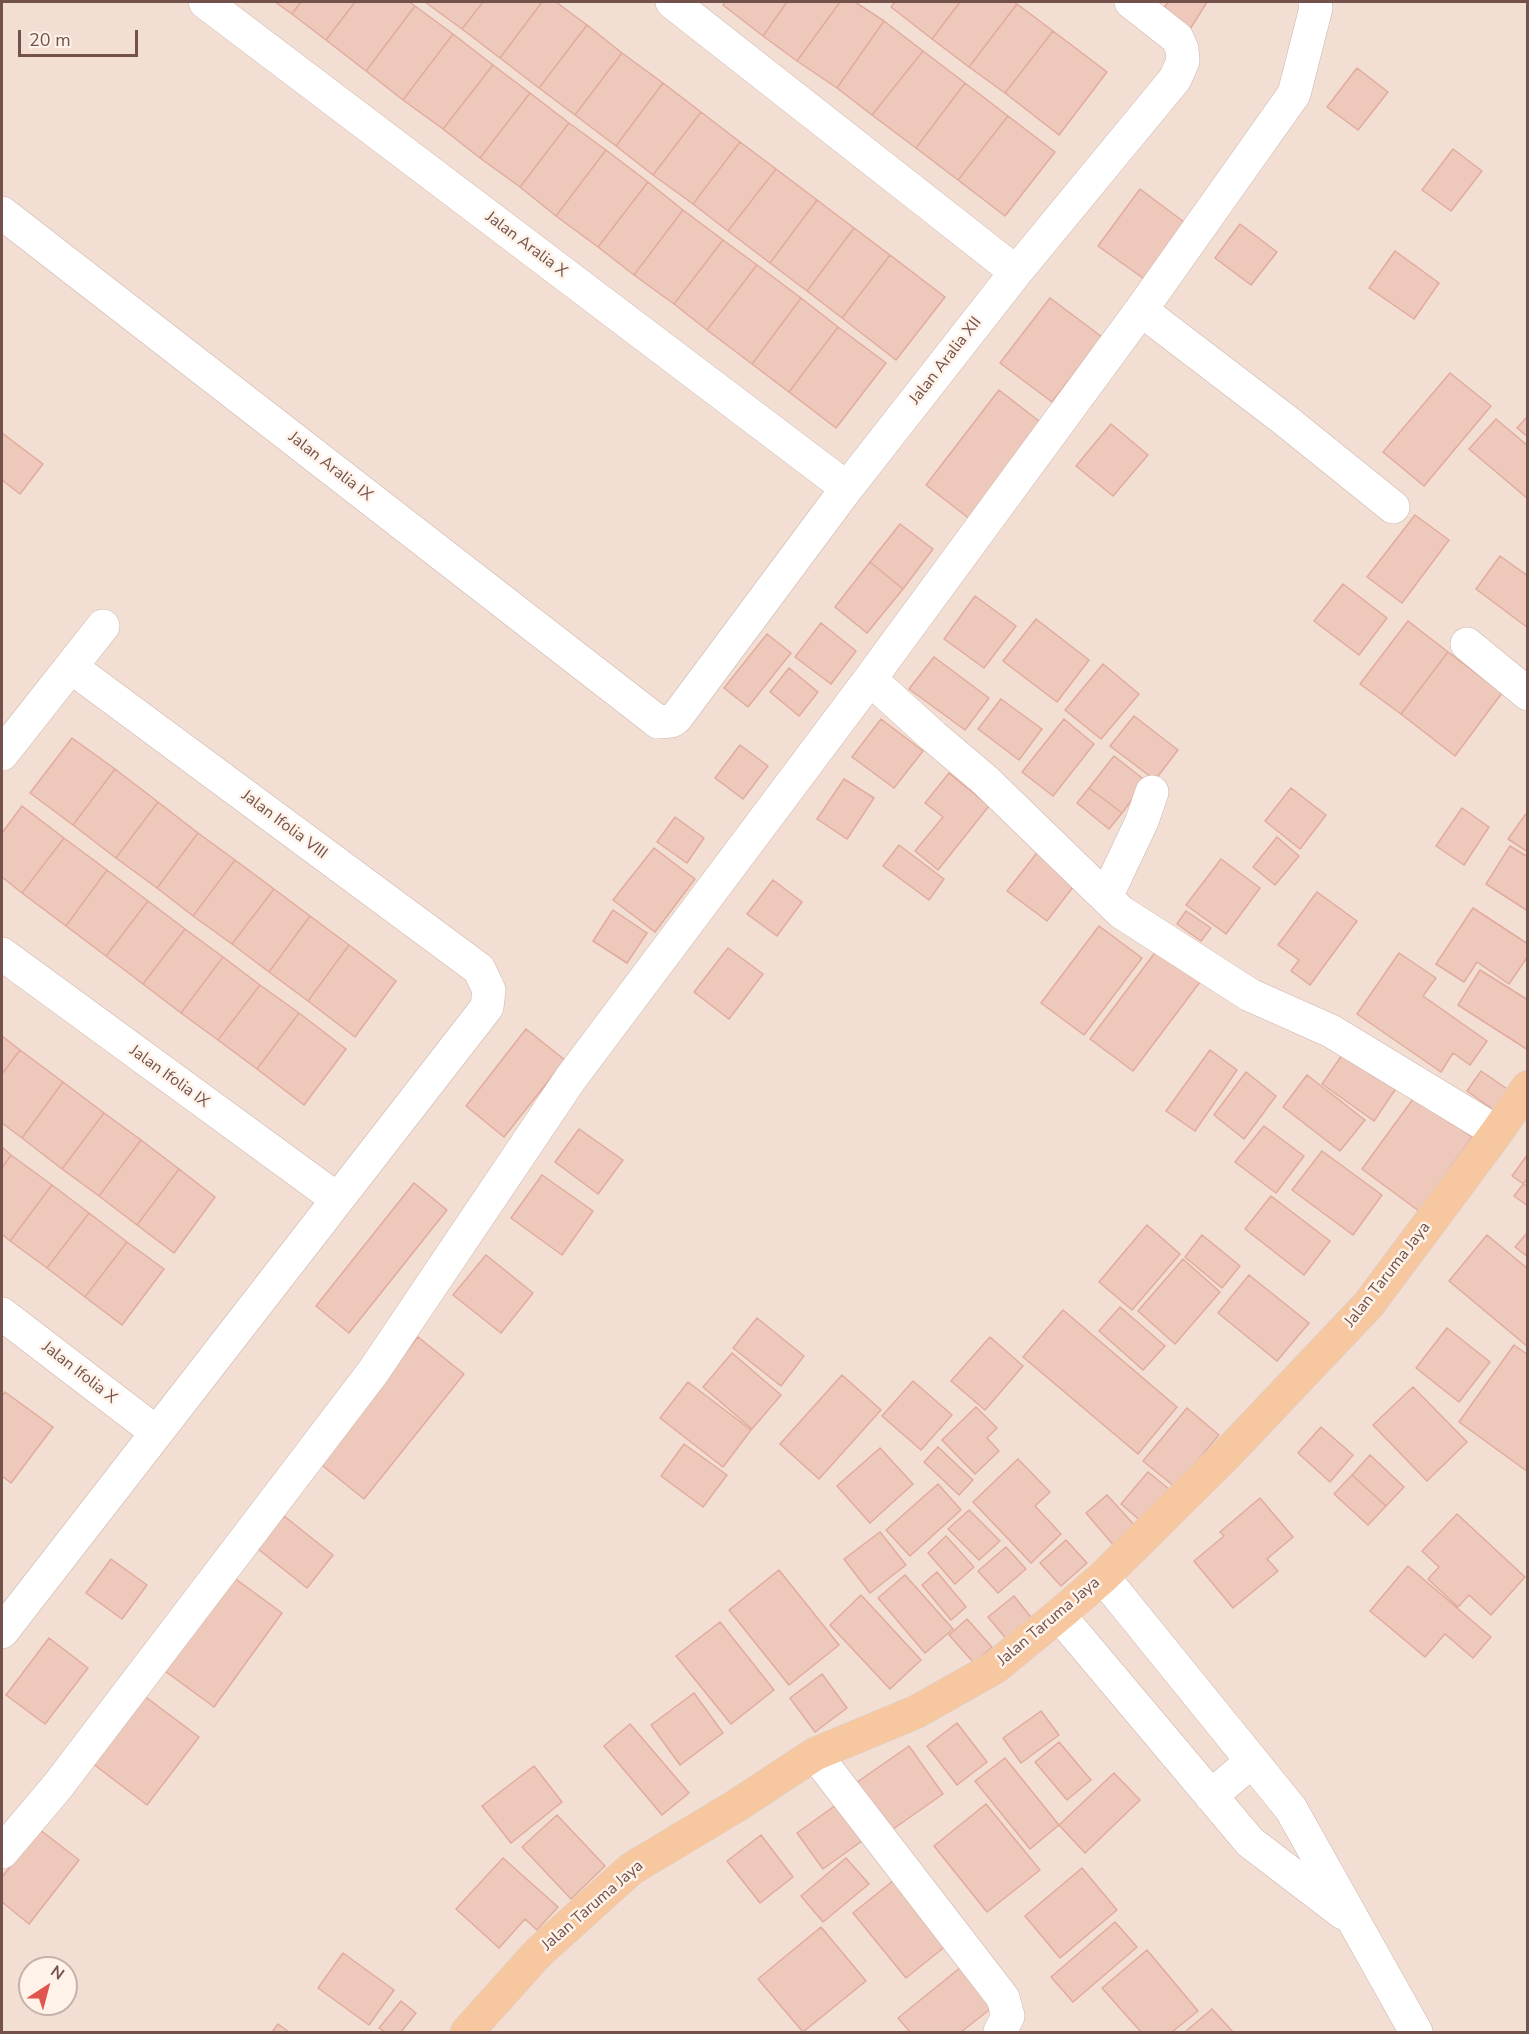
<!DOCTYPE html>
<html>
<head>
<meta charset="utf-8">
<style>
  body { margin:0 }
  #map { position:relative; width:1529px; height:2034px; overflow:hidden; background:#fbeee3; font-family:"Nunito Sans",sans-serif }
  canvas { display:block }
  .frame { position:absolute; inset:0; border:3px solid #72524b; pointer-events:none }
  .north { position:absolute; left:18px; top:1956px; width:60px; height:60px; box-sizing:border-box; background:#fef2e9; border:2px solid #c6b2aa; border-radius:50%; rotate:36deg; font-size:16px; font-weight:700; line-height:24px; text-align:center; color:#72524b }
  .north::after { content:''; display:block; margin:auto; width:21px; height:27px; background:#e0554e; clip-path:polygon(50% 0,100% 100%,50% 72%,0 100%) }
  .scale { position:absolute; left:18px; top:30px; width:120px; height:27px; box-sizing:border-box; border:3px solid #72524b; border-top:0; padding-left:8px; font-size:18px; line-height:21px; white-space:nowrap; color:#72524b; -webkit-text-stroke:4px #fef2e9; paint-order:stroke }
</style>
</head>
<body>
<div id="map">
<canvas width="1529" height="2034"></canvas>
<div class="frame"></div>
<div class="north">N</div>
<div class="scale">20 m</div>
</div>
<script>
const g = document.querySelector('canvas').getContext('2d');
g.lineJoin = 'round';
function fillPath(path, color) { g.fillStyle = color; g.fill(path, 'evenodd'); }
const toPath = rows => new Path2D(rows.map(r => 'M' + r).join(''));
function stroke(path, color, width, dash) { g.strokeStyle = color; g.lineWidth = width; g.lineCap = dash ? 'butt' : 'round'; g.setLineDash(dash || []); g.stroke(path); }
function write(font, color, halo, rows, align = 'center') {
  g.font = font + ' "Nunito Sans",sans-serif'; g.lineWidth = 5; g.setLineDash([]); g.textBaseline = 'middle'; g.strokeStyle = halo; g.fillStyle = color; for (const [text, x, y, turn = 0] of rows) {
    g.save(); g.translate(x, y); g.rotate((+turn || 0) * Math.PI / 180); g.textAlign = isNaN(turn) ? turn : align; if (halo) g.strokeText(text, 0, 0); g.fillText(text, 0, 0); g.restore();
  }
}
fillPath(toPath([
  [2,2,1527,2,1527,2032,2,2032],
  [30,1968,66,1968,66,2004,30,2004]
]), '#f2ded2');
const building = toPath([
  [275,2,301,2,292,14,275,2],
  [301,2,355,2,326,40,292,14,301,2],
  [355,2,409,2,415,6,366,71,326,40,355,2],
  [425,2,483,2,462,29,425,2],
  [483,2,542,2,500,58,462,29,483,2],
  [542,2,556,2,587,25,539,88,500,58,542,2],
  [725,2,787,2,763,36,723,5,725,2],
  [787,2,840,2,797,61,763,36,787,2],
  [840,2,855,2,884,21,837,88,797,61,840,2],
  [895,2,960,2,932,39,891,7,895,2],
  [960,2,1014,2,1017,4,969,67,932,39,960,2],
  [1168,2,1207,2,1187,34,1158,16,1168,2],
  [1017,4,1053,31,1005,93,969,67,1017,4],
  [415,6,453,34,403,100,366,71,415,6],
  [884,21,923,51,872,115,837,88,884,21],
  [587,25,622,53,575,115,539,88,587,25],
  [1053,31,1107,72,1059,135,1005,93,1053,31],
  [453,34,493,65,443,129,403,100,453,34],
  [923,51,965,83,916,148,872,115,923,51],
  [622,53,663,83,616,146,575,115,622,53],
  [493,65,530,93,480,158,443,129,493,65],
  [1357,68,1388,92,1358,130,1327,107,1357,68],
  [663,83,701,112,653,175,616,146,663,83],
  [965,83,1008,116,958,180,916,148,965,83],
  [530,93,569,123,520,187,480,158,530,93],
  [701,112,740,142,693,204,653,175,701,112],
  [1008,116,1055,152,1005,216,958,180,1008,116],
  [569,123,606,150,556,216,520,187,569,123],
  [740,142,776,169,728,231,693,204,740,142],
  [1453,149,1482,171,1451,211,1422,190,1453,149],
  [606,150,648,182,598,247,556,216,606,150],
  [776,169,817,200,770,263,728,231,776,169],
  [648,182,683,210,634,275,598,247,648,182],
  [1140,189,1188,225,1147,281,1098,246,1140,189],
  [817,200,854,228,807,291,770,263,817,200],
  [683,210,723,240,674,304,634,275,683,210],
  [1240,224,1277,252,1251,285,1215,258,1240,224],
  [854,228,890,255,842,318,807,291,854,228],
  [723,240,757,265,707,330,674,304,723,240],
  [1395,251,1439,283,1414,319,1369,288,1395,251],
  [890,255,945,297,896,360,842,318,890,255],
  [757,265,801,298,752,364,707,330,757,265],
  [801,298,838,327,789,392,752,364,801,298],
  [1050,298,1102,337,1052,402,1000,363,1050,298],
  [838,327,886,363,836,428,789,392,838,327],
  [1450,373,1491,406,1424,486,1383,452,1450,373],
  [999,390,1044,425,971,520,926,485,999,390],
  [1528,416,1528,437,1517,428,1528,416],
  [1496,419,1528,446,1528,499,1469,449,1496,419],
  [1111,424,1148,455,1113,496,1076,466,1111,424],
  [2,433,43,464,20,494,2,480,2,433],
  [1415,515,1449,540,1402,603,1367,577,1415,515],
  [900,524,933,549,903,589,870,562,900,524],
  [1500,556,1528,576,1528,628,1476,589,1500,556],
  [870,562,903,589,867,633,835,607,870,562],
  [1343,584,1387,618,1359,655,1314,621,1343,584],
  [975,596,1016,626,984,668,944,639,975,596],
  [1036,619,1089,660,1057,702,1003,661,1036,619],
  [1408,621,1448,652,1401,714,1360,684,1408,621],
  [821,623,856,651,831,684,795,657,821,623],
  [767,634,791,653,748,707,724,688,767,634],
  [1448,652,1502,693,1455,756,1401,714,1448,652],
  [934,657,989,698,965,730,909,689,934,657],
  [1103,664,1139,694,1101,739,1065,710,1103,664],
  [789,668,818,692,799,716,770,692,789,668],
  [1001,699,1042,729,1019,760,978,729,1001,699],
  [1134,716,1178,750,1155,780,1110,746,1134,716],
  [881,719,923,751,894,788,852,757,881,719],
  [1064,719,1094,744,1053,796,1022,772,1064,719],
  [72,738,115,769,73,825,30,793,72,738],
  [740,745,768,766,743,799,715,778,740,745],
  [1114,756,1146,781,1122,813,1089,788,1114,756],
  [115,769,158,802,116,858,73,825,115,769],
  [949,773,989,806,938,870,915,851,943,817,925,803,949,773],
  [844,779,874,798,847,839,817,819,844,779],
  [1089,788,1122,813,1109,829,1077,803,1089,788],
  [1291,788,1326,815,1300,849,1265,821,1291,788],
  [158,802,198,833,157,888,116,858,158,802],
  [22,806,64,838,22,893,2,877,2,833,22,806],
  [1462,808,1489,827,1464,865,1436,846,1462,808],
  [1528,811,1528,852,1508,839,1528,811],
  [675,817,704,838,687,863,657,842,675,817],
  [198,833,235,860,193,916,157,888,198,833],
  [1277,837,1299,856,1275,885,1253,867,1277,837],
  [64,838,107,870,66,926,22,893,64,838],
  [899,845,944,879,929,900,883,866,899,845],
  [1510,846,1528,857,1528,911,1486,884,1510,846],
  [654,848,695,879,655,932,613,900,654,848],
  [1040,849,1079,879,1047,921,1007,891,1040,849],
  [1221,859,1260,888,1226,934,1186,905,1221,859],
  [235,860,274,889,232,944,193,916,235,860],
  [107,870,148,901,106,956,66,926,107,870],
  [773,880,802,902,777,936,747,914,773,880],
  [274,889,310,916,269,972,232,944,274,889],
  [1317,892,1357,921,1310,985,1291,971,1299,960,1278,945,1317,892],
  [148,901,185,929,143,984,106,956,148,901],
  [1473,908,1528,944,1528,956,1509,984,1477,962,1464,982,1436,964,1473,908],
  [613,910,647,933,627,963,593,941,613,910],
  [1186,911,1211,928,1201,941,1177,924,1186,911],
  [310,916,349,945,308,1001,269,972,310,916],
  [1099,926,1142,958,1084,1035,1041,1003,1099,926],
  [185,929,223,957,181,1013,143,984,185,929],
  [349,945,396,981,355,1037,308,1001,349,945],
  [1160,946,1203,978,1133,1071,1090,1039,1160,946],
  [728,948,763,974,729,1019,694,992,728,948],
  [1399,953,1436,978,1423,996,1487,1041,1470,1065,1453,1053,1441,1072,1357,1014,1399,953],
  [223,957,260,985,218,1040,181,1013,223,957],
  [1480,970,1528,1000,1528,1050,1458,1005,1480,970],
  [260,985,299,1013,257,1069,218,1040,260,985],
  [299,1013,346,1049,304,1105,257,1069,299,1013],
  [526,1029,565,1060,504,1137,466,1106,526,1029],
  [2,1036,20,1050,2,1074,2,1036],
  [1347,1048,1399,1084,1374,1121,1322,1084,1347,1048],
  [20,1050,63,1082,22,1138,2,1123,2,1074,20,1050],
  [1210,1050,1237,1070,1195,1131,1166,1111,1210,1050],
  [1481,1071,1513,1093,1499,1114,1467,1091,1481,1071],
  [1246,1072,1276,1096,1244,1139,1214,1115,1246,1072],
  [1307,1075,1365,1120,1340,1151,1283,1107,1307,1075],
  [63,1082,104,1113,62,1169,22,1138,63,1082],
  [1416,1095,1472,1137,1419,1211,1362,1169,1416,1095],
  [104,1113,141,1140,99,1196,62,1169,104,1113],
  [1264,1126,1304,1156,1276,1193,1235,1162,1264,1126],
  [579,1129,623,1160,598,1194,555,1162,579,1129],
  [141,1140,179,1169,137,1225,99,1196,141,1140],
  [2,1147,11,1155,2,1168,2,1147],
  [1322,1151,1382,1195,1353,1235,1292,1190,1322,1151],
  [1528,1154,1528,1187,1512,1176,1528,1154],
  [11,1155,52,1185,10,1241,2,1234,2,1168,11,1155],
  [179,1169,215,1197,174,1253,137,1225,179,1169],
  [542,1175,593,1211,562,1255,511,1218,542,1175],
  [1528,1178,1528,1206,1514,1196,1528,1178],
  [414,1183,447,1210,349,1333,316,1306,414,1183],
  [52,1185,89,1213,47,1268,10,1241,52,1185],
  [1271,1196,1330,1241,1304,1275,1245,1229,1271,1196],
  [89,1213,127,1242,85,1297,47,1268,89,1213],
  [1147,1225,1180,1254,1132,1310,1099,1282,1147,1225],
  [1528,1232,1528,1257,1515,1247,1528,1232],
  [1202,1235,1240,1266,1222,1288,1185,1257,1202,1235],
  [1487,1235,1528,1269,1528,1347,1449,1281,1487,1235],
  [127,1242,164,1269,122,1325,85,1297,127,1242],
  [486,1255,533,1293,501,1333,453,1295,486,1255],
  [1183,1259,1220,1292,1175,1344,1138,1311,1183,1259],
  [1249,1275,1309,1323,1277,1361,1218,1313,1249,1275],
  [1120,1307,1165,1346,1143,1370,1099,1331,1120,1307],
  [1063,1310,1177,1407,1138,1454,1023,1357,1063,1310],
  [757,1318,804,1356,781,1386,733,1348,757,1318],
  [1447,1328,1490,1362,1459,1402,1416,1368,1447,1328],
  [418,1337,464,1374,364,1499,318,1462,418,1337],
  [990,1337,1023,1366,985,1410,951,1381,990,1337],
  [1514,1345,1528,1355,1528,1472,1459,1422,1514,1345],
  [732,1353,781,1395,752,1429,703,1387,732,1353],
  [842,1375,881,1410,819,1479,780,1444,842,1375],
  [913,1381,952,1415,921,1450,882,1416,913,1381],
  [688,1382,751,1430,723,1467,660,1418,688,1382],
  [1413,1387,1467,1442,1427,1481,1373,1425,1413,1387],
  [5,1392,53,1427,11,1483,2,1476,2,1396,5,1392],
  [976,1407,997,1428,987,1438,999,1451,975,1474,942,1440,976,1407],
  [1187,1408,1219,1435,1175,1487,1143,1461,1187,1408],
  [1321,1427,1353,1455,1330,1482,1298,1453,1321,1427],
  [684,1444,727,1475,703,1507,661,1476,684,1444],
  [938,1447,973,1480,959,1495,924,1462,938,1447],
  [880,1448,913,1484,870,1523,837,1486,880,1448],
  [1370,1455,1404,1487,1386,1506,1352,1475,1370,1455],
  [1018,1459,1050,1492,1035,1506,1061,1534,1031,1563,973,1502,1018,1459],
  [1148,1472,1169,1489,1142,1522,1121,1504,1148,1472],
  [1352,1475,1386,1506,1368,1525,1334,1494,1352,1475],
  [938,1484,961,1510,910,1556,886,1530,938,1484],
  [1107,1495,1138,1529,1116,1548,1086,1513,1107,1495],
  [1260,1498,1293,1537,1267,1559,1278,1571,1233,1608,1194,1561,1224,1536,1220,1532,1260,1498],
  [969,1510,1000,1541,979,1560,948,1529,969,1510],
  [1457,1514,1525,1577,1491,1615,1469,1595,1458,1607,1428,1579,1439,1567,1422,1551,1457,1514],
  [284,1516,333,1555,307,1588,258,1549,284,1516],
  [880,1532,906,1565,870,1593,844,1559,880,1532],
  [946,1536,974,1567,955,1584,928,1553,946,1536],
  [1066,1540,1087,1563,1061,1586,1040,1563,1066,1540],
  [1006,1547,1026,1569,998,1593,978,1571,1006,1547],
  [111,1559,147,1585,122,1619,86,1593,111,1559],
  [1408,1566,1491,1637,1473,1658,1445,1634,1425,1657,1370,1611,1408,1566],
  [779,1570,839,1645,789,1685,729,1610,779,1570],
  [937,1572,966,1607,951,1620,922,1585,937,1572],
  [905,1575,953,1629,925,1653,878,1598,905,1575],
  [233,1577,282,1613,214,1707,165,1671,233,1577],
  [861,1595,921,1660,890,1689,830,1625,861,1595],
  [1014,1596,1034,1621,1009,1642,988,1617,1014,1596],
  [967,1619,992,1647,974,1663,949,1635,967,1619],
  [720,1622,774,1690,731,1724,676,1656,720,1622],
  [49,1638,88,1668,45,1724,6,1695,49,1638],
  [822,1674,847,1708,815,1732,790,1698,822,1674],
  [139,1692,199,1737,147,1805,88,1760,139,1692],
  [694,1693,723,1733,680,1765,651,1725,694,1693],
  [1041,1711,1059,1735,1021,1763,1003,1738,1041,1711],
  [957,1723,987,1762,957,1785,927,1746,957,1723],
  [630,1724,689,1793,662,1815,604,1746,630,1724],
  [1059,1742,1091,1780,1067,1800,1035,1762,1059,1742],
  [909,1746,943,1794,886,1834,853,1785,909,1746],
  [1005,1758,1059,1825,1030,1849,975,1781,1005,1758],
  [534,1766,562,1802,511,1843,482,1806,534,1766],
  [1114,1773,1140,1800,1085,1853,1059,1825,1114,1773],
  [986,1804,1040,1870,987,1912,934,1846,986,1804],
  [836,1805,862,1841,823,1869,797,1833,836,1805],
  [557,1815,605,1866,571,1899,522,1847,557,1815],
  [39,1829,79,1860,29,1924,2,1902,2,1877,39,1829],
  [761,1835,793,1877,760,1903,727,1861,761,1835],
  [503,1858,558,1907,537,1930,525,1919,499,1948,456,1909,503,1858],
  [846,1858,869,1884,823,1922,801,1896,846,1858],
  [1082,1868,1117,1910,1060,1958,1025,1916,1082,1868],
  [894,1880,947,1945,906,1978,853,1913,894,1880],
  [1115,1922,1137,1947,1073,2002,1051,1977,1115,1922],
  [821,1927,866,1981,803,2032,758,1979,821,1927],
  [1147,1950,1198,2011,1172,2032,1141,2032,1102,1988,1147,1950],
  [343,1953,394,1990,369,2025,318,1988,343,1953],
  [966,1963,998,2003,961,2032,910,2032,898,2018,966,1963],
  [401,2001,416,2013,401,2032,385,2032,379,2028,401,2001],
  [1212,2009,1233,2032,1185,2032,1212,2009],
  [278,2024,289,2032,272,2032,278,2024]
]);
fillPath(building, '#efc8bc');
stroke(building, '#e1ab9d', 1.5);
const minor = toPath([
  [205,2,847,488],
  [672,2,1016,272],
  [2,213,653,718,658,722,671,721,676,718,847,488,1016,272,1175,79,1183,61,1182,49,1177,38,1131,2],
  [1141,310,1285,420,1393,507],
  [1467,644,1528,694],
  [870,679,933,736,985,780,1121,912,1250,995,1331,1031,1497,1132],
  [2,754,103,626],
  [1106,897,1142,821,1152,792],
  [2,954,337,1199],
  [2,1314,156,1432],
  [1103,1577,1291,1809,1416,2032],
  [1059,1615,1250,1842,1343,1913],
  [2,1632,487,1007,489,990,479,969,71,667],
  [815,1754,1003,1998,1008,2016,1000,2032],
  [1211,1796,1252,1761],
  [2,1852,57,1787,373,1372,571,1078,870,679,1141,310,1294,94,1316,8,1315,2]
]);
const major = toPath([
  [467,2032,538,1953,631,1869,736,1806,815,1754,916,1712,994,1668,1059,1615,1103,1577,1226,1455,1369,1304,1497,1132,1528,1087]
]);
stroke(minor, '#ceb6ad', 34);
stroke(major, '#d8cfcd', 34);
stroke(minor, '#fff', 33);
stroke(major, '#f7c79f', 33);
write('16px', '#72524b', '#fef2e9', [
  ["Jalan Aralia X",526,245,37],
  ["Jalan Aralia XII",946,361,-52],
  ["Jalan Aralia IX",330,467,38],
  ["Jalan Ifolia VIII",284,825,37],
  ["Jalan Ifolia IX",169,1077,36],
  ["Jalan Taruma Jaya",1388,1275,-52],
  ["Jalan Ifolia X",79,1373,38],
  ["Jalan Taruma Jaya",1049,1622,-40],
  ["Jalan Taruma Jaya",593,1906,-41]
]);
</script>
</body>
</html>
